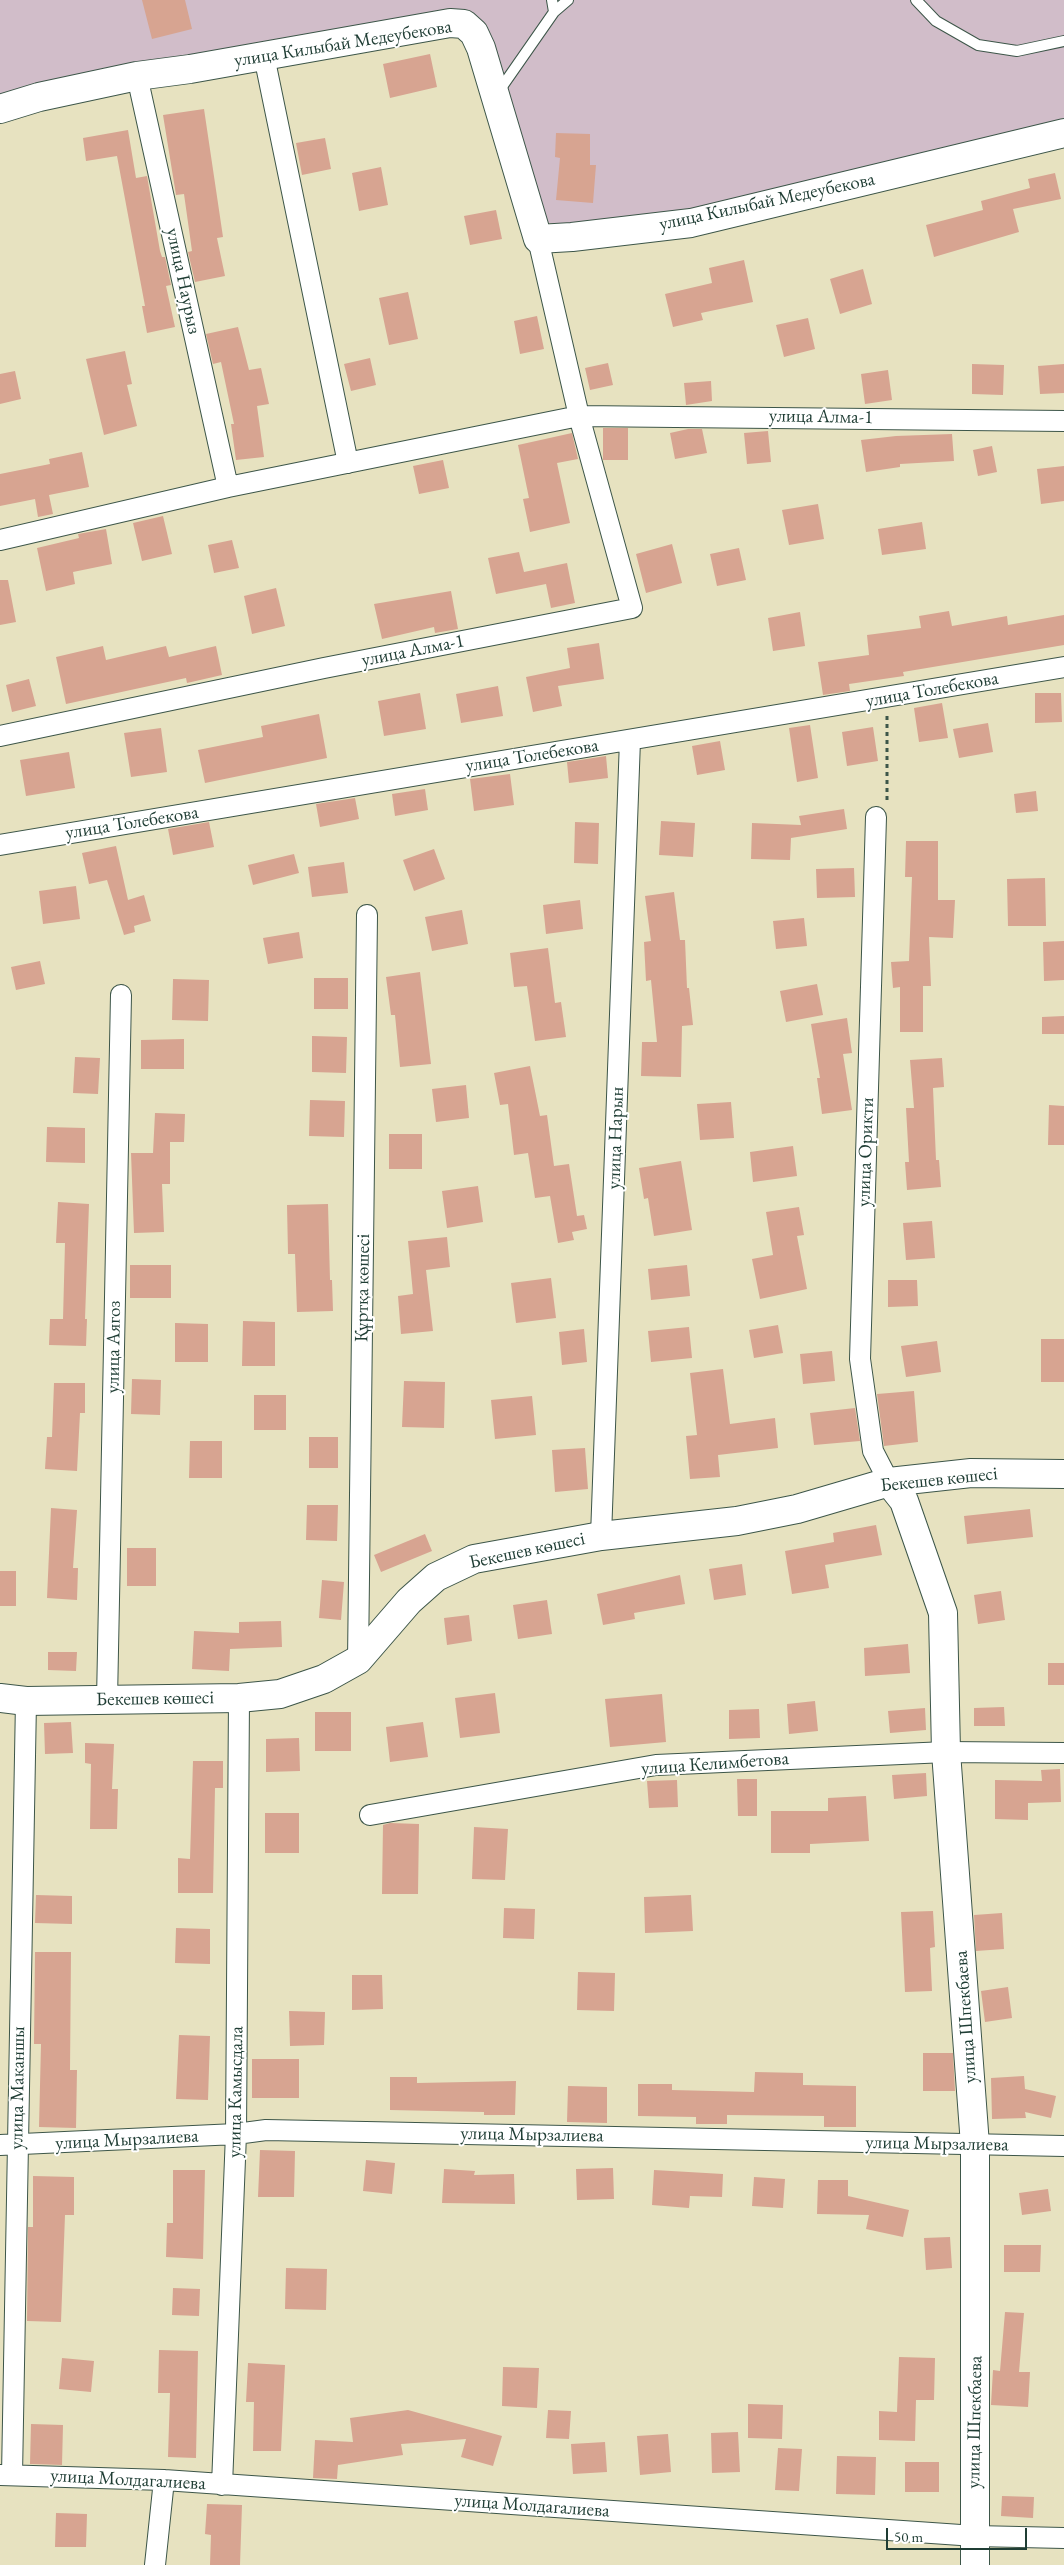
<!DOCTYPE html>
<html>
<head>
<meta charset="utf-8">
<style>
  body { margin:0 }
  #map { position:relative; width:1064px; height:2565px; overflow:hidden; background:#e7e2c0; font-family:"EB Garamond",serif }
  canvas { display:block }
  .scale { position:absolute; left:886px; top:2528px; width:141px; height:22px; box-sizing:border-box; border:2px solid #1f3d34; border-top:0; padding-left:6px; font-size:15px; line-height:18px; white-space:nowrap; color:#1f3d34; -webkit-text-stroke:4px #fff; paint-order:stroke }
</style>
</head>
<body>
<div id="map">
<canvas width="1064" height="2565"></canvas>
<div class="scale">50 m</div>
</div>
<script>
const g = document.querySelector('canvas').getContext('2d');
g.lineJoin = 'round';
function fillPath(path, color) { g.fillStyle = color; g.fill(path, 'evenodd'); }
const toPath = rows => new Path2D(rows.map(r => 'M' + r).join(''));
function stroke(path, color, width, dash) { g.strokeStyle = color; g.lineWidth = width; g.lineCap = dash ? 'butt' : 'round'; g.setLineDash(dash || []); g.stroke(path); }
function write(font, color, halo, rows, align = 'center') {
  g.font = font + ' "EB Garamond",serif'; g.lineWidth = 4; g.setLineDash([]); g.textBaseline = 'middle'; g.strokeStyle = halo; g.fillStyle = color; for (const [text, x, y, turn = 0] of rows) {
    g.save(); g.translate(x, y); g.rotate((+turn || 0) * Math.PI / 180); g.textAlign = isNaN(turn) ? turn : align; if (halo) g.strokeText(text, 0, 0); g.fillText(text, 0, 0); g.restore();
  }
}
fillPath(toPath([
  [0,0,1064,0,1064,119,680,212,566,227,533,219,458,10,0,100]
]), '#d1bdc9');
fillPath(toPath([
  [142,0,185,0,192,29,152,39],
  [430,54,437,87,390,98,383,64],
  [204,109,223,237,217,238,225,276,195,282,188,252,192,251,184,194,176,195,163,115],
  [128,130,136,178,147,176,160,251,162,257,165,257,171,285,166,286,175,327,147,333,142,306,145,306,117,156,86,161,83,138],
  [556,133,590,134,590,165,596,165,593,203,556,200,560,158,555,157],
  [325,138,331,169,302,175,296,143],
  [381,167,388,205,359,211,352,173],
  [1055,173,1061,199,1013,209,1019,232,934,257,926,225,983,210,981,201,1030,188,1028,179],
  [496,210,502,239,470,245,464,216],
  [744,260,753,302,701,313,703,320,673,327,665,294,712,283,709,268],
  [863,269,872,304,840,314,830,279],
  [408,292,418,339,389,345,379,298],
  [537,316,544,349,520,354,514,321],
  [808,318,815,349,784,357,776,325],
  [238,327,249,370,261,368,269,404,257,406,264,457,236,460,231,424,234,424,221,362,213,364,206,334],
  [125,351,132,384,127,385,137,426,104,435,86,359],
  [370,358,376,385,351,391,344,364],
  [608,363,613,385,590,390,585,368],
  [972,364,1004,365,1003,395,972,394],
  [1064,364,1064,393,1040,394,1038,366],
  [888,370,892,400,865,404,861,374],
  [15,371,21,399,0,404,0,374],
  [711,381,712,401,686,405,684,383],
  [603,428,628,428,628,460,603,460],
  [702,429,707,453,675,459,670,433,688,429],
  [768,431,771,462,747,464,744,433],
  [572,433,578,459,557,463,570,523,530,532,523,499,529,498,518,445],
  [952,434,954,461,900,464,900,467,866,472,861,440,896,436],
  [992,446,997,472,978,476,973,450],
  [82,452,89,487,49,495,53,514,38,517,35,499,0,506,0,474,50,464,49,459],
  [443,460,449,488,419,494,413,466],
  [1064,466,1064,501,1041,504,1037,469],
  [818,504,824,539,789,545,782,510],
  [163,516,172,554,142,561,133,523],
  [922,522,926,549,882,555,878,529],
  [106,529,112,564,73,572,75,584,46,591,37,548,79,538,78,534],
  [232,540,239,568,214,573,208,545],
  [672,544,682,583,646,593,636,554],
  [739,548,746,580,717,586,710,554],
  [519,552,524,572,567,563,575,603,551,608,546,584,496,594,488,558],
  [0,580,8,580,16,622,0,625],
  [276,588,285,626,252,634,244,596],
  [451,591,458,629,435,633,434,627,382,639,374,604],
  [949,611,952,626,1007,616,1008,625,1064,615,1064,645,903,672,904,676,849,684,850,691,823,695,818,662,869,655,867,635,921,628,919,616],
  [800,612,805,646,773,651,768,618],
  [599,643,604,679,558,686,562,706,533,712,526,677,570,668,567,648],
  [103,646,106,660,166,646,169,657,216,646,222,675,187,683,186,678,66,704,56,657],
  [29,679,36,706,12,712,6,685],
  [498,686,503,716,461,723,456,694],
  [420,693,426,729,384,736,378,701],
  [1035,693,1061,693,1062,722,1035,723],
  [942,703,948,738,919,742,914,708],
  [319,714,327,758,205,783,198,750,263,737,261,726],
  [988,723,993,752,959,758,953,729],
  [810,725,818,778,797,782,789,728],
  [873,727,878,761,847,766,842,732],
  [161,728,167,772,131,777,124,733],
  [720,741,725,770,697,775,692,746],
  [69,752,75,788,26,796,20,760],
  [606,756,608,778,569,783,567,762],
  [510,774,514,805,474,811,470,779],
  [425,789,428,810,395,816,392,794],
  [1036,791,1038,811,1016,813,1014,794],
  [355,798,359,819,320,827,316,804],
  [844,809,847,829,791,838,790,860,751,859,752,823,801,825,799,816],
  [661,821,695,823,693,857,659,855],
  [209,822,214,847,173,855,168,829],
  [575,822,599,823,598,864,574,863],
  [906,841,938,841,938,900,955,900,953,938,929,937,931,986,923,986,923,1032,900,1032,900,987,893,988,891,962,909,961,912,877,905,877],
  [116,846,128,900,144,895,151,921,134,926,135,932,124,935,107,880,89,884,82,853],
  [434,849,445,879,414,891,403,860],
  [294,854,299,873,253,885,248,865],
  [344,862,348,893,312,897,308,867],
  [854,868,855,897,817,898,816,869],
  [1045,878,1046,926,1008,926,1007,879],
  [76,886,80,919,43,924,39,891],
  [674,892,680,940,685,940,687,988,689,988,693,1025,682,1026,681,1077,641,1076,642,1042,657,1042,651,980,646,981,644,942,651,941,645,896],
  [580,900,583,929,546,934,543,905],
  [462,910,468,944,432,951,425,917],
  [804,918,807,946,776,949,773,921],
  [299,932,303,958,268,964,263,938],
  [1064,941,1064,980,1044,981,1043,942],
  [548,948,555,1003,561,1002,566,1037,535,1041,527,986,514,987,510,953],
  [40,961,45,984,16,990,11,967],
  [420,972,431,1064,400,1067,395,1015,391,1015,386,977],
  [314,978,348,978,348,1009,314,1009],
  [173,979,209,980,208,1021,172,1020],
  [817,984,823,1015,786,1022,780,991],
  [1064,1016,1064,1034,1042,1034,1042,1017],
  [847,1018,852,1053,843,1054,852,1110,822,1114,817,1078,820,1078,811,1024],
  [312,1036,347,1037,346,1073,312,1072],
  [184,1039,184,1069,141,1069,141,1040],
  [75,1057,100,1058,98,1094,73,1093],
  [942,1058,944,1087,933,1088,936,1160,939,1160,941,1187,907,1190,905,1162,909,1162,906,1108,914,1108,910,1060],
  [530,1066,540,1116,547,1115,554,1166,569,1164,577,1216,584,1215,587,1229,572,1232,574,1240,558,1243,550,1196,535,1198,528,1153,514,1155,508,1104,500,1105,494,1073],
  [466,1085,469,1118,436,1122,432,1089],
  [310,1100,345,1101,344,1137,309,1136],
  [731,1102,734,1138,700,1140,697,1104],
  [1049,1105,1064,1106,1064,1145,1048,1145],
  [155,1113,185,1114,184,1142,170,1142,170,1184,162,1184,164,1232,134,1233,131,1153,153,1153],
  [47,1127,85,1128,85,1163,46,1162],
  [389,1134,422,1134,422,1169,389,1169],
  [793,1146,797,1176,753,1182,750,1152],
  [681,1161,692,1230,654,1236,648,1198,644,1199,639,1168],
  [478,1186,483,1222,447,1228,442,1191],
  [58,1202,89,1204,85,1319,87,1319,86,1346,49,1345,50,1319,63,1319,65,1243,56,1243],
  [328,1204,330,1280,332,1280,333,1311,297,1312,295,1254,288,1254,287,1205],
  [799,1207,804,1235,797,1236,807,1289,760,1299,752,1259,773,1255,766,1212],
  [932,1221,935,1258,906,1260,903,1223],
  [447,1237,450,1267,426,1270,433,1331,401,1334,398,1296,413,1294,408,1241],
  [130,1265,171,1265,171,1298,130,1298],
  [687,1265,690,1296,651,1300,648,1269],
  [551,1278,556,1318,516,1323,511,1283],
  [888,1280,917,1280,918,1306,888,1307],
  [243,1321,275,1322,275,1366,242,1366],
  [175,1323,208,1324,208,1362,175,1362],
  [778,1325,783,1353,754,1358,749,1330],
  [689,1327,692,1358,651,1362,648,1331],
  [584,1329,587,1362,562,1365,559,1332],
  [1041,1339,1064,1339,1064,1382,1041,1382],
  [937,1341,941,1372,906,1377,901,1346],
  [832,1351,835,1381,803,1384,800,1354],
  [723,1369,730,1424,775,1418,778,1448,718,1455,720,1477,690,1479,686,1436,697,1435,690,1373],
  [132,1379,161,1380,160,1415,131,1414],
  [404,1381,445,1382,444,1428,402,1427],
  [54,1383,85,1383,85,1413,80,1413,77,1471,45,1469,47,1437,52,1437],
  [914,1391,918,1442,884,1446,877,1394],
  [254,1395,286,1395,286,1430,254,1430],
  [532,1396,536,1435,495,1439,491,1400],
  [855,1408,860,1441,814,1445,810,1413],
  [309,1437,338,1437,338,1468,309,1468],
  [190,1441,222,1441,222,1478,189,1478],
  [585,1448,588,1489,555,1492,552,1450],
  [307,1505,338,1505,337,1541,306,1540],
  [51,1508,77,1510,73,1568,78,1568,77,1600,47,1598],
  [1030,1509,1033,1537,967,1544,964,1516],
  [876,1525,882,1555,825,1565,829,1588,792,1594,785,1551,834,1542,833,1533],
  [425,1534,432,1551,381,1572,374,1555],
  [127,1548,156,1548,156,1586,127,1586],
  [742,1564,746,1595,714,1600,709,1569],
  [0,1571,16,1571,16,1606,0,1606],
  [680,1575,685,1604,634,1613,635,1619,603,1625,597,1594],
  [322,1580,344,1582,341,1620,319,1618],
  [1001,1591,1005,1620,978,1624,974,1595],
  [547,1600,552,1634,518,1639,513,1605],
  [469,1615,472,1641,447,1645,444,1618],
  [281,1621,282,1647,230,1649,229,1671,192,1669,194,1631,239,1633,239,1622],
  [908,1644,910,1673,865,1676,864,1648],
  [48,1652,77,1652,76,1671,48,1670],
  [1048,1663,1064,1663,1064,1685,1048,1685],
  [495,1693,500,1733,460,1738,455,1698],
  [662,1694,666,1742,610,1747,605,1699],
  [815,1701,818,1731,789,1734,787,1704],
  [1004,1707,1005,1726,974,1726,974,1708],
  [925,1708,926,1730,890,1733,888,1711],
  [759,1709,760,1738,729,1739,729,1710],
  [315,1712,351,1712,351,1751,315,1751],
  [71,1722,73,1753,45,1754,44,1723],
  [423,1722,428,1757,390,1762,386,1727],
  [299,1738,300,1771,266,1772,266,1739],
  [85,1743,114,1744,112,1789,118,1789,117,1829,90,1829,91,1764,85,1763],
  [193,1761,223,1761,223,1788,215,1788,213,1893,178,1893,178,1858,190,1859],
  [1060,1769,1061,1802,1028,1803,1028,1820,995,1819,995,1780,1042,1781,1041,1770],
  [926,1773,927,1796,894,1799,892,1775],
  [737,1779,757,1779,757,1816,738,1816],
  [677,1780,678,1807,649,1808,647,1781],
  [866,1796,869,1841,810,1844,810,1853,771,1853,771,1811,828,1811,828,1798],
  [265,1813,299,1813,299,1853,265,1853],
  [390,1823,419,1824,418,1894,382,1894,383,1825],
  [474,1827,508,1829,505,1880,472,1879],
  [36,1895,72,1896,72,1924,35,1923],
  [691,1895,693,1931,645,1933,644,1897],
  [504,1908,535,1909,534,1939,503,1938],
  [933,1911,935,1947,930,1948,932,1991,905,1992,901,1912],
  [1002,1913,1004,1949,976,1951,974,1915],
  [176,1928,210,1929,210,1964,175,1963],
  [35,1952,71,1952,70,2070,77,2070,76,2128,39,2127,41,2044,34,2044],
  [578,1972,615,1973,614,2011,577,2010],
  [352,1975,382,1975,383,2009,352,2010],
  [1008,1987,1012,2018,985,2022,981,1991],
  [289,2011,325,2012,324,2045,290,2046],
  [179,2035,210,2036,208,2100,176,2099],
  [923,2053,953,2053,955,2091,923,2091],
  [252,2059,299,2059,299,2098,252,2098],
  [755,2072,803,2073,803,2085,856,2086,856,2127,824,2127,824,2116,727,2115,727,2124,696,2124,696,2117,638,2116,638,2084,672,2084,672,2090,754,2092],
  [1024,2076,1025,2089,1056,2096,1051,2118,1025,2112,1026,2118,992,2119,991,2078],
  [390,2077,417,2077,417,2083,516,2081,515,2115,484,2115,484,2112,390,2110],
  [568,2086,607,2087,607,2123,567,2122],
  [260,2150,295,2151,294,2197,258,2197],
  [366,2160,395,2163,392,2194,363,2191],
  [613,2168,614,2199,577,2200,576,2169],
  [444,2169,475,2171,474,2175,514,2174,515,2204,442,2203],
  [173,2170,205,2170,203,2259,166,2257,167,2223,173,2223],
  [654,2170,723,2174,722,2197,690,2196,689,2208,652,2205],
  [33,2176,74,2177,74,2215,65,2215,61,2322,27,2321,28,2227,33,2227],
  [754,2177,785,2179,783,2208,752,2206],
  [818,2180,848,2180,848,2196,909,2210,903,2237,866,2229,869,2215,817,2214],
  [1048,2189,1051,2211,1022,2215,1019,2193],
  [950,2237,952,2268,926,2270,924,2238],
  [1004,2245,1041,2245,1040,2272,1004,2272],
  [286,2268,327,2269,326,2310,285,2309],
  [173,2288,200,2289,199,2316,172,2315],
  [1005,2312,1024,2313,1019,2372,1030,2372,1028,2407,991,2405,993,2370,1000,2371],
  [159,2350,198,2351,196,2458,168,2457,170,2393,158,2393],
  [899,2357,935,2358,934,2400,916,2400,915,2441,879,2440,879,2411,897,2412],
  [62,2358,94,2361,91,2392,59,2389],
  [248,2363,285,2365,281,2451,253,2451,254,2402,246,2402],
  [503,2367,539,2368,537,2408,502,2406],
  [748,2404,783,2405,782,2439,748,2438],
  [408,2410,502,2436,493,2466,461,2457,466,2439,401,2444,403,2455,338,2465,337,2479,313,2478,315,2440,353,2442,350,2418],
  [548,2410,571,2411,569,2439,546,2438],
  [31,2424,63,2425,62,2465,30,2464],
  [738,2432,740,2472,712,2473,711,2433],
  [668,2434,671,2472,640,2475,637,2436],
  [605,2442,607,2472,573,2474,571,2444],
  [778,2448,802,2449,799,2491,775,2490],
  [837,2456,876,2457,875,2495,836,2494],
  [905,2462,939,2462,939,2492,905,2492],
  [1002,2496,1034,2497,1033,2518,1001,2516],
  [207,2504,242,2505,240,2565,210,2565,211,2535,205,2534],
  [56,2513,87,2514,86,2547,55,2547]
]), '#d7a491');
const lane = toPath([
  [916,0,936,21,978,45,1017,51,1064,41],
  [554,12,568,0],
  [499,91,554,12,552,0]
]);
const street = toPath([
  [264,56,348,463],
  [137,76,228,487],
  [0,540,228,487,579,416,1064,421],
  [0,736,324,668,632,608,579,416,538,239],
  [876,817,860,1359,873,1451,889,1482],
  [0,845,1064,667],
  [601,1536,630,740],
  [358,1660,367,915],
  [107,1700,121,995],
  [370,1815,656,1765,946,1752,1064,1753],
  [0,2145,236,2134,266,2130,1064,2146],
  [0,2475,164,2480,975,2536,1064,2538],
  [12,2475,26,1701],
  [222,2485,236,2134,239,1698],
  [155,2565,164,2480]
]);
const secondary = toPath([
  [0,109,39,97,137,76,190,69,450,23,464,24,474,33,481,48,538,239,572,237,691,223,1064,133],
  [889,1482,904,1501,943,1613,946,1752,975,2145,975,2565],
  [0,1698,26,1701,239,1698,280,1694,324,1679,358,1660,409,1601,436,1577,474,1559,601,1536,737,1521,797,1509,889,1482,971,1473,1064,1474]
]);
stroke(lane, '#3d5649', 12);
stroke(street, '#3d5649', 22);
stroke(secondary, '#3d5649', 30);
stroke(toPath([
  [887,716,887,802]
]), '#3d5649', 3, [4, 4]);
stroke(lane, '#fff', 10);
stroke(street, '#fff', 20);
stroke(secondary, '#fff', 28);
write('19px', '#1f3d34', '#fff', [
  ["улица Килыбай Медеубекова",343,44,-9],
  ["улица Килыбай Медеубекова",767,202,-12],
  ["улица Наурыз",183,281,78],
  ["улица Алма-1",821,417,1],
  ["улица Алма-1",413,651,-11],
  ["улица Толебекова",932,690,-10],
  ["улица Толебекова",532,756,-9],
  ["улица Толебекова",132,823,-9],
  ["улица Нарын",616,1138,-88],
  ["улица Орикти",866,1152,-88],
  ["Құртқа көшесі",363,1288,-89],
  ["улица Аягоз",114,1347,-89],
  ["Бекешев көшесі",939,1480,-6],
  ["Бекешев көшесі",527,1551,-12],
  ["Бекешев көшесі",155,1699,-1],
  ["улица Келимбетова",715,1764,-4],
  ["улица Шпекбаева",966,2017,-94],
  ["улица Маканшы",18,2088,-89],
  ["улица Камысдала",236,2092,-89],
  ["улица Мырзалиева",532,2135,1],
  ["улица Мырзалиева",127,2140,-3],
  ["улица Мырзалиева",937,2144,1],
  ["улица Шпекбаева",975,2422,-89],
  ["улица Молдагалиева",128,2480,3],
  ["улица Молдагалиева",532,2506,4]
]);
</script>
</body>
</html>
